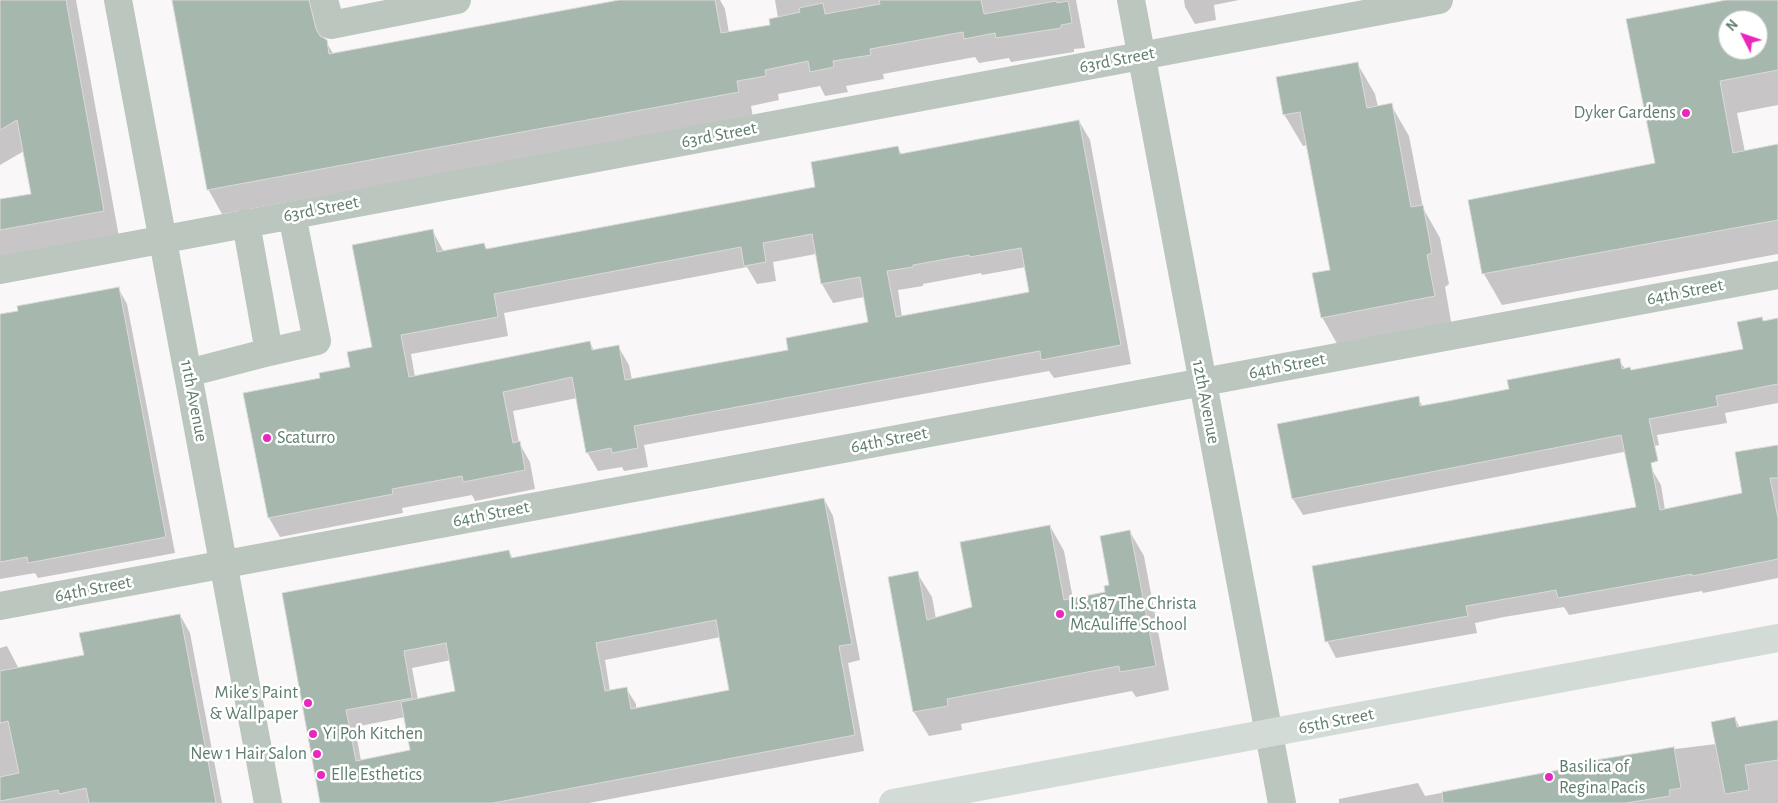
<!DOCTYPE html>
<html>
<head>
<meta charset="utf-8">
<style>
  body { margin:0 }
  #map { position:relative; width:1778px; height:803px; overflow:hidden; background:#f9f7f7; font-family:"Alegreya Sans",sans-serif }
  canvas { display:block }
  .north { position:absolute; left:1718px; top:10px; width:50px; height:50px; box-sizing:border-box; background:#fff; border:1px solid #bfcbc4; border-radius:50%; rotate:311deg; font-size:14px; font-weight:700; line-height:20px; text-align:center; color:#5e7d6c }
  .north::after { content:''; display:block; margin:auto; width:18px; height:22px; background:#eb26bd; clip-path:polygon(50% 0,100% 100%,50% 72%,0 100%) }
</style>
</head>
<body>
<div id="map">
<canvas width="1778" height="803"></canvas>
<div class="north">N</div>
</div>
<script>
const g = document.querySelector('canvas').getContext('2d');
g.lineJoin = 'round';
function fillPath(path, color) { g.fillStyle = color; g.fill(path, 'evenodd'); }
const toPath = rows => new Path2D(rows.map(r => 'M' + r).join(''));
function stroke(path, color, width, dash) { g.strokeStyle = color; g.lineWidth = width; g.lineCap = dash ? 'butt' : 'round'; g.setLineDash(dash || []); g.stroke(path); }
function write(font, color, halo, rows, align = 'center') {
  g.font = font + ' "Alegreya Sans",sans-serif'; g.lineWidth = 5; g.setLineDash([]); g.textBaseline = 'middle'; g.strokeStyle = halo; g.fillStyle = color; for (const [text, x, y, turn = 0] of rows) {
    g.save(); g.translate(x, y); g.rotate((+turn || 0) * Math.PI / 180); g.textAlign = isNaN(turn) ? turn : align; if (halo) g.strokeText(text, 0, 0); g.fillText(text, 0, 0); g.restore();
  }
}
fillPath(toPath([
  [0,0,76,0,119,237,0,259,0,201,32,195,24,151,0,165],
  [172,0,328,0,322,29,325,40,334,55,627,0,720,0,725,9,729,33,772,26,778,18,775,0,1076,0,1085,48,1074,49,1074,52,1011,62,1009,58,979,63,975,57,883,74,884,79,846,86,848,92,825,96,820,86,778,94,779,100,751,106,753,117,222,214,208,189],
  [1184,0,1239,0,1214,5,1216,20,1195,24,1185,7],
  [1733,0,1778,0,1778,105,1737,113,1745,152,1778,145,1778,254,1502,305,1484,274,1470,201,1657,164],
  [1728,20,1758,20,1758,50,1728,50],
  [1357,63,1375,94,1378,107,1391,105,1409,136,1423,208,1440,238,1449,284,1445,287,1452,327,1340,349,1322,317,1332,271,1308,145,1303,146,1284,114],
  [1079,121,1090,140,1131,364,1054,378,1049,371,644,445,648,467,624,471,622,467,598,471,587,452,577,398,513,411,519,443,530,462,535,489,475,501,472,495,402,508,403,513,280,537,269,518,322,379,351,368,373,348,432,230,444,252,484,244,487,250,817,188,897,148,902,154],
  [816,254,822,284,833,303,864,297,869,323,790,351,632,380,629,365,618,346,594,351,590,342,415,377,411,354,508,336,504,313,747,267,757,284,776,281,773,262],
  [1026,267,1030,293,902,317,898,290,923,286,923,284,981,273,982,275],
  [118,288,127,304,175,553,38,578,35,573,0,579,0,316],
  [1778,319,1778,403,1725,413,1727,423,1657,435,1659,445,1303,515,1293,499,1418,398,1423,407,1511,390,1619,360,1625,369,1631,371,1744,350,1763,322],
  [1778,446,1778,578,1703,593,1702,591,1569,615,1564,607,1504,617,1475,623,1477,633,1336,658,1327,641,1637,508,1651,468,1661,485,1665,510,1744,494],
  [824,499,833,516,860,660,848,663,864,751,589,803,321,803,283,594,509,551,513,559],
  [721,637,731,691,636,709,636,704,626,688,610,691,605,660],
  [451,660,456,692,418,700,412,668],
  [405,717,411,751,361,761,355,727],
  [1050,526,1064,551,1073,599,1107,593,1130,532,1144,556,1169,690,1136,697,1132,691,961,724,962,730,929,736,914,712,917,573,932,597,936,619,974,608],
  [180,615,190,633,222,803,0,803,0,648,7,646,19,669,85,656],
  [1735,718,1740,728,1778,721,1778,803,1339,803,1339,799,1418,783,1425,796,1667,750,1716,744]
]), '#0003');
const building = toPath([
  [0,0,66,0,104,211,0,230,0,199,31,194,17,120,0,130,0,0],
  [172,0,309,0,316,29,320,36,327,40,329,54,619,0,715,0,721,33,770,25,769,19,800,12,799,8,823,3,825,14,880,4,879,0,981,0,984,14,1056,1,1057,3,1068,1,1072,23,1061,25,1061,28,996,38,995,33,964,39,963,32,870,49,871,55,833,61,834,67,810,72,808,61,765,70,766,76,737,81,739,92,207,190,172,0],
  [1726,0,1778,0,1778,70,1720,81,1733,153,1778,144,1778,220,1482,274,1468,200,1655,163,1626,19,1726,0],
  [1728,20,1758,20,1758,50,1728,50,1728,20],
  [1358,62,1367,108,1392,103,1411,207,1423,205,1432,253,1427,255,1435,296,1321,318,1312,273,1330,270,1300,112,1283,115,1276,77,1358,62],
  [1079,120,1121,345,1041,360,1040,351,634,426,638,448,612,453,611,448,586,453,572,377,503,392,513,443,520,441,525,470,463,482,462,476,392,489,393,494,268,518,243,393,320,378,319,373,350,367,347,352,372,347,352,245,433,229,437,252,484,243,486,249,815,187,811,162,898,146,900,154,1079,120],
  [812,234,821,284,860,277,868,322,786,338,788,350,625,380,619,345,592,350,590,341,409,377,401,335,498,317,494,294,741,247,744,266,766,262,763,243,812,234],
  [1021,248,1029,292,896,317,887,271,913,267,913,265,969,255,970,257,1021,248],
  [119,287,166,537,28,563,27,557,0,562,0,314,18,311,17,306,119,287],
  [1762,317,1763,321,1778,318,1778,384,1716,396,1718,406,1649,419,1658,461,1651,463,1660,510,1742,493,1735,452,1778,445,1778,478,1770,478,1778,518,1778,559,1692,576,1692,574,1558,598,1556,590,1494,601,1466,606,1468,616,1325,642,1312,566,1636,507,1621,435,1292,499,1277,424,1419,396,1420,406,1448,401,1509,389,1507,380,1620,358,1622,369,1630,367,1631,370,1743,349,1737,322,1762,317],
  [824,498,852,644,839,646,855,735,493,803,320,803,282,593,509,550,511,558,824,498],
  [716,620,729,690,631,709,627,687,605,691,596,643,716,620],
  [446,643,455,691,401,702,410,750,356,761,346,710,412,698,404,651,446,643],
  [1050,525,1064,600,1105,592,1104,586,1109,585,1100,536,1130,530,1156,666,1120,672,1119,666,947,699,948,706,913,712,888,577,918,571,927,620,972,607,960,542,1050,525],
  [180,614,216,803,89,803,86,788,59,794,58,790,0,801,0,777,19,773,8,721,0,723,0,671,84,655,79,633,180,614],
  [1735,717,1737,727,1778,720,1778,760,1745,765,1749,790,1725,794,1711,722,1735,717],
  [1674,747,1681,788,1669,790,1670,796,1626,803,1443,803,1442,792,1585,765,1584,762,1674,747]
]);
fillPath(building, '#a6b7ad');
stroke(building, '#dbd9d9', 1);
stroke(toPath([
  [118,0,268,803],
  [324,0,331,25,457,0],
  [1131,0,1282,803],
  [246,223,269,352,317,341,292,215],
  [0,270,1439,0],
  [188,373,269,352],
  [0,606,1778,275]
]), '#bbc6bf', 28);
stroke(toPath([
  [893,803,1778,638]
]), '#d2dbd6', 28);
for (const [x, y, r, color] of [
  [1686,113,5,"#eb26bd"],
  [267,438,5,"#eb26bd"],
  [1060,614,5,"#eb26bd"],
  [308,703,5,"#eb26bd"],
  [313,734,5,"#eb26bd"],
  [317,754,5,"#eb26bd"],
  [321,775,5,"#eb26bd"],
  [1549,777,5,"#eb26bd"]
]) { const dot = new Path2D(); dot.arc(x, y, r, 0, 2 * Math.PI); g.fillStyle = color; g.fill(dot); stroke(dot, '#fff', 2); }
write('18px', '#5e7d6c', '#fff', [
  ["63rd Street",1117,60,-11],
  ["63rd Street",719,135,-11],
  ["63rd Street",321,209,-11],
  ["64th Street",1685,292,-11],
  ["64th Street",1287,366,-11],
  ["11th Avenue",194,401,79],
  ["12th Avenue",1206,402,79],
  ["64th Street",889,440,-11],
  ["64th Street",491,514,-11],
  ["64th Street",93,589,-11],
  ["65th Street",1336,721,-11]
]);
write('18px', '#5e7d6c', '#fff', [
  ["Dyker Gardens",1676,113,"right"],
  ["Scaturro",277,438],
  ["I.S. 187 The Christa",1070,604],
  ["McAuliffe School",1070,625],
  ["Mike’s Paint",298,693,"right"],
  ["& Wallpaper",298,714,"right"],
  ["Yi Poh Kitchen",323,734],
  ["New 1 Hair Salon",307,754,"right"],
  ["Basilica of",1559,767],
  ["Regina Pacis",1559,788],
  ["Elle Esthetics",331,775]
], 'left');
</script>
</body>
</html>
